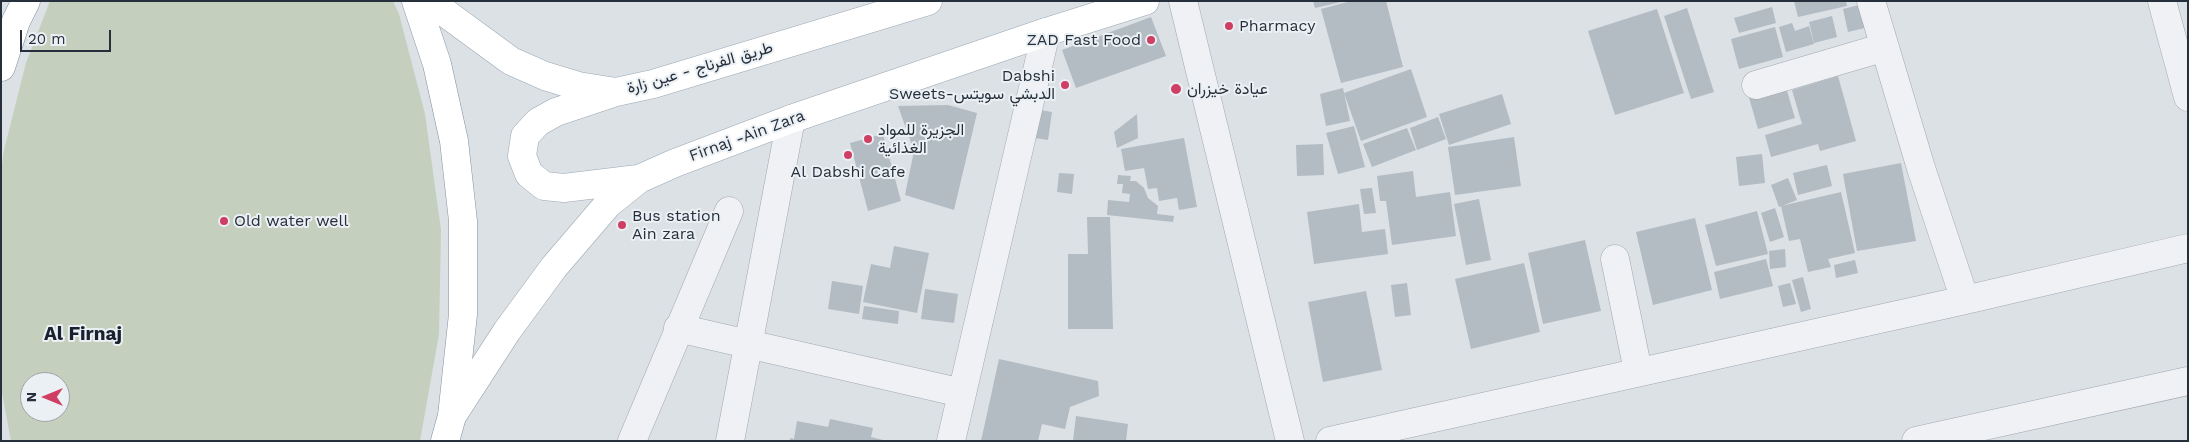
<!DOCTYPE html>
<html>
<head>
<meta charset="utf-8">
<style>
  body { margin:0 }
  #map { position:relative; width:2189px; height:442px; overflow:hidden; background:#dce1e6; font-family:"Work Sans",sans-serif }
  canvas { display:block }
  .frame { position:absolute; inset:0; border:2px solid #26303c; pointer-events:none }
  .north { position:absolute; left:20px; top:372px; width:50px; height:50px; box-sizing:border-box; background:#ebf0f4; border:1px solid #9ca3aa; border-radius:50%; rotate:270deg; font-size:14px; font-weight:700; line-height:20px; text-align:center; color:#26303c }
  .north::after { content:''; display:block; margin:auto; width:18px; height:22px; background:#ce3f63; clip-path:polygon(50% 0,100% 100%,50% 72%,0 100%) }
  .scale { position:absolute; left:20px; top:30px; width:91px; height:22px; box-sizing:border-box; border:2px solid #26303c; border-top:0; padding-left:6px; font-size:15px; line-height:18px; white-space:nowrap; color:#26303c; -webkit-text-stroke:4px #ebf0f4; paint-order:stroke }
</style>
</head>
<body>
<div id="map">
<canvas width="2189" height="442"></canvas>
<div class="frame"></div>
<div class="north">N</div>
<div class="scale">20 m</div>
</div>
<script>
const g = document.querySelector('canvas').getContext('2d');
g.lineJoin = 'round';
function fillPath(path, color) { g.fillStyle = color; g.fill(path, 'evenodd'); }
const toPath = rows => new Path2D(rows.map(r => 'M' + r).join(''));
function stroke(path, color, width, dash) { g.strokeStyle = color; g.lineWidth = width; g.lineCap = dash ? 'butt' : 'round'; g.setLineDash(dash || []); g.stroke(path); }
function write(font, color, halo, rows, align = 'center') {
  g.font = font + ' "Work Sans",Vazirmatn,sans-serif'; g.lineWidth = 4; g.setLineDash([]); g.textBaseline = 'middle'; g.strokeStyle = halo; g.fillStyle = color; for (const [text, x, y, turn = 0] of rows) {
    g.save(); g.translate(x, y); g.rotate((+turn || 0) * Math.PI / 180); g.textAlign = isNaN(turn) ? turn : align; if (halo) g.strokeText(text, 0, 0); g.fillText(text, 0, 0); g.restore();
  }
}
fillPath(toPath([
  [50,1,393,1,399,14,425,114,441,230,439,334,420,441,11,441,1,387,1,171,4,150,26,63],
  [30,382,60,382,60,412,30,412]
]), '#c4d0bd');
fillPath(toPath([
  [1313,1,1341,1,1341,2,1315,8],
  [1351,1,1386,1,1403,67,1341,83,1321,9],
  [1794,1,1846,1,1847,6,1798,17],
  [1859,5,1865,28,1848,32,1843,9],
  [1772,7,1776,23,1739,33,1734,18],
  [1687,8,1714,92,1691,99,1664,16],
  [1657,9,1684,93,1615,115,1588,31],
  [1832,16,1837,37,1814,43,1809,22],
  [1151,17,1166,56,1076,88,1062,50],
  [1792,23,1795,31,1809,26,1814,44,1786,52,1779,27],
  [1775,27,1783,57,1739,69,1731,39],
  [1411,69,1427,117,1361,141,1344,93],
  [1838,76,1856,141,1820,151,1818,144,1771,157,1765,135,1802,124,1792,90],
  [1785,84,1795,118,1758,129,1748,94],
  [1343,88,1350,121,1326,126,1320,94],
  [1502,94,1511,124,1449,145,1439,114],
  [948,105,977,113,954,210,905,195,914,151,898,106],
  [1040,110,1052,112,1048,140,1035,138],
  [1137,114,1138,138,1117,148,1114,132],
  [1438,117,1446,139,1417,150,1410,128],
  [1354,126,1365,167,1338,174,1326,133],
  [1407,128,1416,150,1372,167,1363,144],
  [883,134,901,201,868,211,850,143],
  [1514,137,1521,186,1455,195,1448,147],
  [1184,138,1197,207,1179,210,1177,198,1159,201,1157,188,1148,189,1144,168,1125,171,1121,149],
  [1323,144,1324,175,1297,176,1296,145],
  [1762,154,1765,183,1739,186,1736,157],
  [1901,163,1916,241,1857,251,1843,174],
  [1827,165,1832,186,1798,195,1793,173],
  [1413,171,1416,197,1450,192,1456,236,1392,245,1386,201,1380,201,1377,176],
  [1059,173,1074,174,1072,194,1057,192],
  [1118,175,1131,176,1130,181,1136,181,1144,188,1148,198,1158,206,1157,214,1174,216,1173,222,1107,215,1108,200,1129,202,1130,194,1122,193,1123,184,1117,184],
  [1788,178,1797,200,1779,207,1771,185],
  [1372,188,1376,213,1364,214,1360,189],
  [1841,192,1855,253,1828,259,1831,267,1808,272,1800,239,1789,241,1781,206],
  [1479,199,1491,260,1466,265,1454,204],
  [1359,204,1362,232,1385,229,1388,254,1314,264,1307,212],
  [1775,208,1784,237,1770,242,1761,213],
  [1757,211,1768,254,1716,266,1705,225],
  [1087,217,1110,217,1113,329,1068,329,1068,254,1088,254],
  [1695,218,1712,290,1653,305,1636,232],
  [1585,240,1601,311,1543,324,1528,253],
  [894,246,929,253,917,313,863,302,871,264,890,268],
  [1785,249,1786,267,1770,269,1769,251],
  [1766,259,1773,286,1720,299,1714,272],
  [1855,260,1858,273,1836,278,1834,265],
  [1524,263,1540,332,1471,349,1455,279],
  [1803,277,1811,309,1801,312,1792,280],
  [832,281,863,286,859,314,828,309],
  [1407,283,1411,315,1395,317,1391,285],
  [1790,283,1796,304,1783,307,1778,286],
  [925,289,958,294,954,323,921,319],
  [1366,291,1382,370,1323,382,1308,302],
  [864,306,899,311,898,324,862,319],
  [999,359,1098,381,1099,396,1070,407,1065,429,1042,424,1038,441,981,441],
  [1076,416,1128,424,1126,441,1073,441],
  [830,419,873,428,871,437,887,441,790,441,790,438,794,439,797,421,828,427]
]), '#b3bbc3');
const minor = toPath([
  [1183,1,1290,441],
  [1871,1,1921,168,1965,300],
  [2162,1,2188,97],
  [1756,85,1885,47],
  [1615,259,1638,371],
  [678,328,962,393],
  [632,441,729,211],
  [730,441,791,119],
  [951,441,1046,32],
  [1330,441,1965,300,2188,248],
  [1916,441,2188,381]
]);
const major = toPath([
  [429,1,511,61,545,76,578,86,616,92,653,84,928,1],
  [610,94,556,112,538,122,525,136,522,156,529,174,544,186,564,188,638,179],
  [452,416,507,331,554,267,608,204,639,179,675,163,791,119,1046,32,1145,1]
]);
const highway = toPath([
  [416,1,437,64,454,141,463,221,463,314,452,416,445,441],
  [1,67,16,21,26,1]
]);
stroke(minor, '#a2a8b0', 29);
stroke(major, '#9ba7b2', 29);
stroke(highway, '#83909d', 29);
stroke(minor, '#eff1f5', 28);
stroke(major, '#fff', 28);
stroke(highway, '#fff', 28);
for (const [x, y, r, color] of [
  [1229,26,5,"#ce3f63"],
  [1151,40,5,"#ce3f63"],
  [1065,85,5,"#ce3f63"],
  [1176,89,6,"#ce3f63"],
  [868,139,5,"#ce3f63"],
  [848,155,5,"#ce3f63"],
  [224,221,5,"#ce3f63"],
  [622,225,5,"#ce3f63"]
]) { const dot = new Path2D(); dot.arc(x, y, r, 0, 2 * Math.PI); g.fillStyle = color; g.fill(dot); stroke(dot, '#ebf0f4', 2); }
write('16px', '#26303c', '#ebf0f4', [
  ["Pharmacy",1239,26],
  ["ZAD Fast Food",1141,40,"right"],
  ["Dabshi",1055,76,"right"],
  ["Sweets-الدبشي سويتس",1055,94,"right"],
  ["عيادة خيزران",1187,89],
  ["الجزيرة للمواد",878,130],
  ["الغذائية",878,148],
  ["Al Dabshi Cafe",848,172,"center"],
  ["Bus station",632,216],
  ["Ain zara",632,234],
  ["Old water well",234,221]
], 'left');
write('16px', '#26303c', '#ebf0f4', [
  ["طريق الفرناج - عين زارة",700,68,-16],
  ["Firnaj -Ain Zara",747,136,-20]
]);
write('bold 19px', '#18212d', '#ebf0f4', [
  ["Al Firnaj",83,334]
]);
</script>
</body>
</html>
